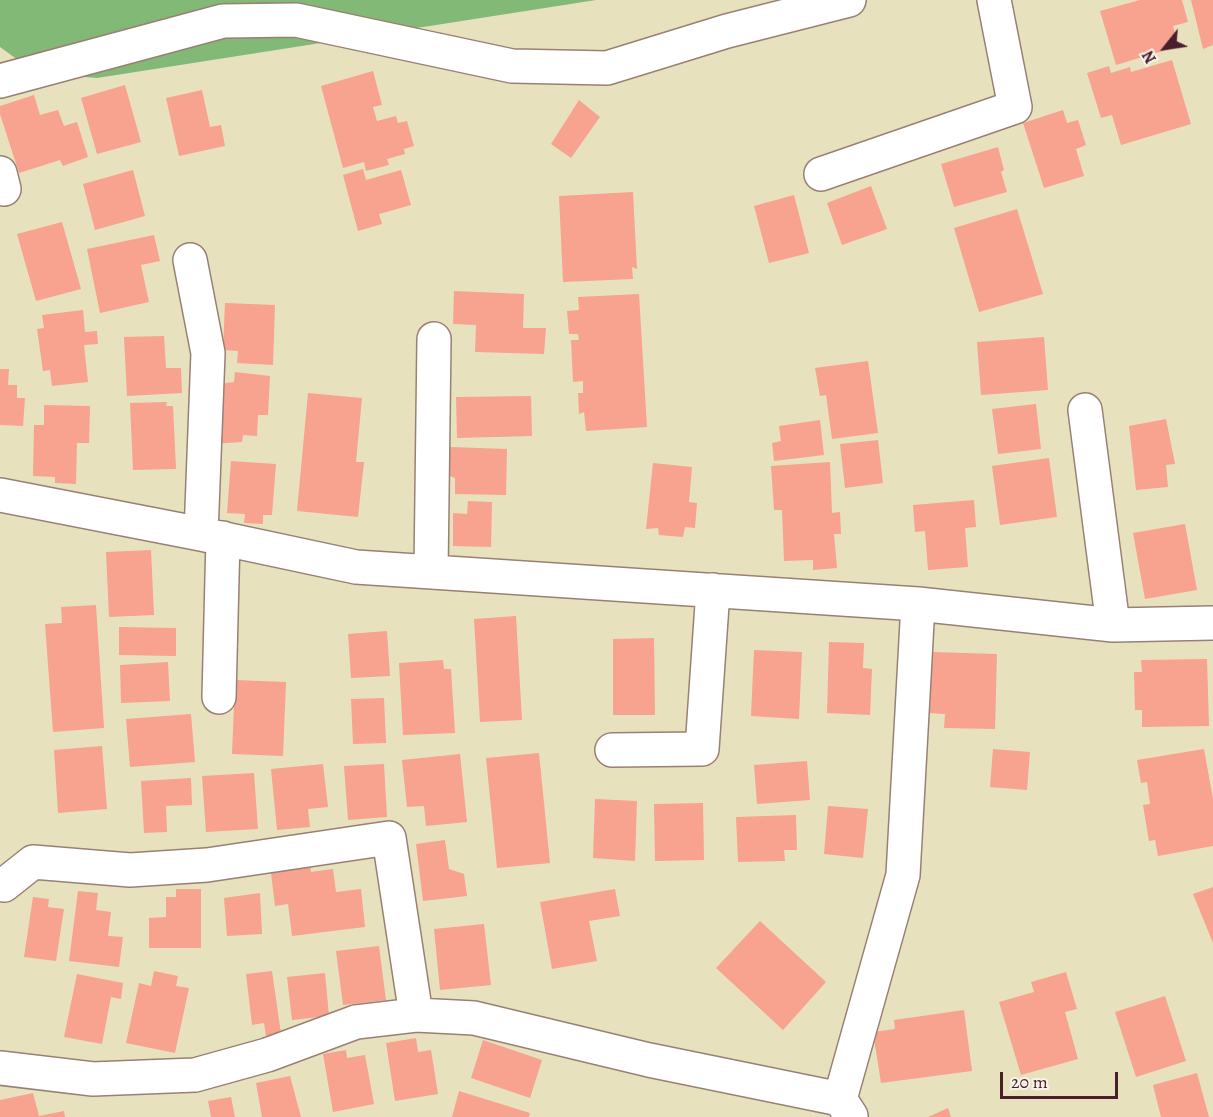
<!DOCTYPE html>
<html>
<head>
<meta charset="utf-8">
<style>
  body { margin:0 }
  #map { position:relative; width:1213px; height:1117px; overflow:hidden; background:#e8e1bd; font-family:Alegreya,serif }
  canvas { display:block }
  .north { position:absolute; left:1135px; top:18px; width:60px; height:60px; -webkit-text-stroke:4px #f7f3e8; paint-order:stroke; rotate:240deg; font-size:16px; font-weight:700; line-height:24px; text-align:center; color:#4a1f2b }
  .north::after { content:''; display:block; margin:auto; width:21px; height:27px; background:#4a1f2b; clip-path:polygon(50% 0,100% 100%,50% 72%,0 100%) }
  .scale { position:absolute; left:1000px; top:1072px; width:118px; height:27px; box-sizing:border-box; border:3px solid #4a1f2b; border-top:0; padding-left:8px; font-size:18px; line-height:21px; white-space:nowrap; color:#4a1f2b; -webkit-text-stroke:4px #f7f3e8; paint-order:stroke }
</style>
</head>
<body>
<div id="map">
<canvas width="1213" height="1117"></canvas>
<div class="north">N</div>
<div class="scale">20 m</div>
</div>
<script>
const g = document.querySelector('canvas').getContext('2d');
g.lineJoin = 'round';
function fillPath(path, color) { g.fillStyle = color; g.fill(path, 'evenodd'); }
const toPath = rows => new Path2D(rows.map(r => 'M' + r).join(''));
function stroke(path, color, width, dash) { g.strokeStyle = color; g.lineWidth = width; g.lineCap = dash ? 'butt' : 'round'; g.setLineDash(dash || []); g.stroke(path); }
fillPath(toPath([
  [0,0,596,0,97,78,36,73,0,47]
]), '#83b976');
fillPath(toPath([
  [1140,0,1182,0,1188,22,1173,26,1179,46,1116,65,1100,11],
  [1191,0,1213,0,1213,45,1203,49],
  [1172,60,1191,124,1121,145,1112,115,1101,118,1087,73,1109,66,1111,73,1130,67,1131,72],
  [373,71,382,105,373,107,377,121,396,116,398,123,407,121,414,146,404,149,405,154,387,159,389,165,366,171,364,162,343,168,321,86],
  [125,85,141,142,97,154,81,98],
  [202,90,210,127,221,125,225,146,179,156,166,98],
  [34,95,40,115,58,110,64,126,77,122,88,157,63,166,60,160,19,173,0,114,0,106],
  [579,100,600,117,571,158,551,144],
  [1063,110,1067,123,1078,120,1086,145,1076,149,1084,176,1044,188,1023,123],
  [998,147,1004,170,1001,172,1007,192,954,207,941,164],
  [363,169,366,180,401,170,411,205,379,214,382,224,358,231,343,175],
  [133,170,145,216,95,230,83,184],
  [871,186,887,229,842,245,827,203],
  [633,192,637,269,632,267,633,279,563,282,559,196],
  [794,195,809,253,769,263,754,206],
  [1017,209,1043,294,979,312,954,228],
  [62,222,81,289,36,301,17,234],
  [154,235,160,261,141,265,149,302,100,313,87,249],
  [454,291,524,294,523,328,546,328,544,354,475,352,476,325,453,324],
  [639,294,647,427,586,431,584,412,579,414,578,393,583,393,583,381,573,382,571,340,579,340,578,334,569,334,567,311,579,310,578,297],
  [225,303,275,305,273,365,237,363,238,351,223,350],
  [83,310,85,332,97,331,98,344,84,345,88,382,52,386,50,370,43,371,37,329,44,328,42,315],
  [164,336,166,368,181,368,182,393,127,396,124,337],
  [1044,337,1048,390,981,395,977,342],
  [868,361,878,433,832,439,826,395,820,396,815,368],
  [0,369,9,369,8,385,17,385,17,398,25,398,23,426,0,425],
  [235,372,270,376,268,415,258,415,257,436,243,435,242,442,214,444,218,384,234,382],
  [308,393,362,398,356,462,364,462,358,517,297,511],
  [531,396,532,436,457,438,456,397],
  [167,402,166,406,173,406,176,469,133,470,130,403],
  [1036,404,1041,449,998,454,992,409],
  [44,405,90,406,89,443,77,443,76,484,55,483,55,477,33,476,34,425,44,425],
  [1166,419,1175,464,1166,465,1168,487,1136,490,1129,426],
  [820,420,824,455,774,461,772,443,781,441,779,426],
  [878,440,883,483,845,488,840,444],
  [450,447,507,449,506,495,455,494,455,478,450,476],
  [1049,458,1057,517,1000,525,992,466],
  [231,461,276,464,272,515,263,515,263,524,244,523,245,514,227,513],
  [830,462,832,513,840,512,841,534,834,534,837,568,813,570,813,560,784,561,782,510,774,510,771,466],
  [653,463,692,467,689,502,697,503,695,528,685,527,683,537,659,535,658,528,646,529],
  [974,500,976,527,965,528,968,567,928,570,925,531,915,532,913,505],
  [468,501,492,502,491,547,453,546,453,513,467,514],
  [1185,524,1197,590,1145,599,1133,533],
  [151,550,154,615,109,617,106,552],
  [96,605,104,728,53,732,45,624,62,623,61,607],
  [516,616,522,720,480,722,474,619],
  [119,627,176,628,176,656,119,655],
  [387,631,390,676,351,678,348,634],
  [654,638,655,715,613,715,613,639],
  [829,642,864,643,863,668,872,669,870,715,827,713],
  [754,650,802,652,799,719,751,716],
  [931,652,997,654,995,729,944,728,945,714,930,713],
  [1207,659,1209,726,1142,727,1142,710,1135,710,1134,672,1142,672,1141,660],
  [443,660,444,669,451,669,455,733,403,735,399,663],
  [168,662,170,701,121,703,120,665],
  [235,680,286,682,283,756,232,754],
  [384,698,386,743,353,744,351,699],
  [191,714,195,762,130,767,126,719],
  [102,746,107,809,58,813,54,750],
  [993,749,1030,752,1027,790,990,787],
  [1204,749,1213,799,1213,846,1158,856,1155,840,1149,841,1143,805,1150,804,1147,782,1141,783,1137,760],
  [539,753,550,863,497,868,486,758],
  [460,754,467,822,426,826,424,806,407,807,402,760],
  [807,761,810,800,757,804,754,765],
  [323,764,328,807,308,809,310,827,277,830,271,769],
  [384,764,387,817,348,820,344,766],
  [254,773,258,829,206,832,202,776],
  [191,778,192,805,166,806,167,832,144,833,141,781],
  [595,799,637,801,635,861,593,858],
  [703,803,704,860,655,861,654,804],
  [828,806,868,809,863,858,824,854],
  [796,815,797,850,784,850,785,861,738,862,736,817],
  [445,840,449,869,464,874,467,896,423,901,416,844],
  [310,862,311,872,333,869,336,892,361,889,365,927,292,936,288,904,275,906,271,873,284,871,283,864],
  [1213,887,1213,943,1193,894],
  [176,889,201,889,201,948,149,948,149,918,166,917,166,897,176,897],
  [615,889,620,916,589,921,597,961,552,969,540,902],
  [78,891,98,893,96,910,111,912,108,936,123,937,119,967,69,961],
  [260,893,262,934,227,936,224,898],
  [33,897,49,899,48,907,64,909,56,961,24,957],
  [760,921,826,982,783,1030,716,968],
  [484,924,491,985,440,990,434,929],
  [379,946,386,1000,343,1005,336,951],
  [154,971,178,976,176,986,189,988,175,1053,126,1043,139,983,151,986],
  [272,971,281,1034,266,1036,264,1023,252,1025,246,974],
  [1066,972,1077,1009,1065,1012,1078,1059,1021,1075,999,1002,1034,992,1031,982],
  [325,973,329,1016,292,1020,287,977],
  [77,974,123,983,121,999,111,997,102,1044,64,1037],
  [1165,996,1186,1061,1136,1077,1115,1012],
  [964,1010,972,1071,881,1083,873,1032,895,1029,894,1020],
  [416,1038,418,1052,431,1050,438,1094,395,1101,386,1043],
  [483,1040,542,1060,530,1098,471,1078],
  [346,1050,347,1058,365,1055,374,1104,333,1112,323,1054],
  [1197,1073,1209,1117,1161,1117,1153,1085],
  [290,1076,301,1117,262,1117,256,1083],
  [459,1091,530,1113,529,1117,452,1117],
  [33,1093,39,1116,64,1111,65,1117,0,1117,0,1100],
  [231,1097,235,1117,211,1117,208,1101],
  [948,1108,951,1117,928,1117]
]), '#f8a290');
const minor = toPath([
  [0,81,223,21,296,20,512,66,607,68,727,31,849,0],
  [0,173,4,189],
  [821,174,1015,107,994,0],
  [190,260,208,353,201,534],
  [1085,410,1113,625],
  [0,495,201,534,356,567,918,604,1113,625,1213,623],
  [431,572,434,339],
  [219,697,223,538],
  [612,750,702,749,713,590],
  [0,884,4,885,33,862,130,870,207,865,389,838,416,1015],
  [0,1068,93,1079,195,1075,267,1055,356,1022,416,1015,474,1018,649,1060,840,1099],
  [851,1116,840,1099,903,875,918,604]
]);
stroke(minor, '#998074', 36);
stroke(minor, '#fff', 33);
</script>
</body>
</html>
